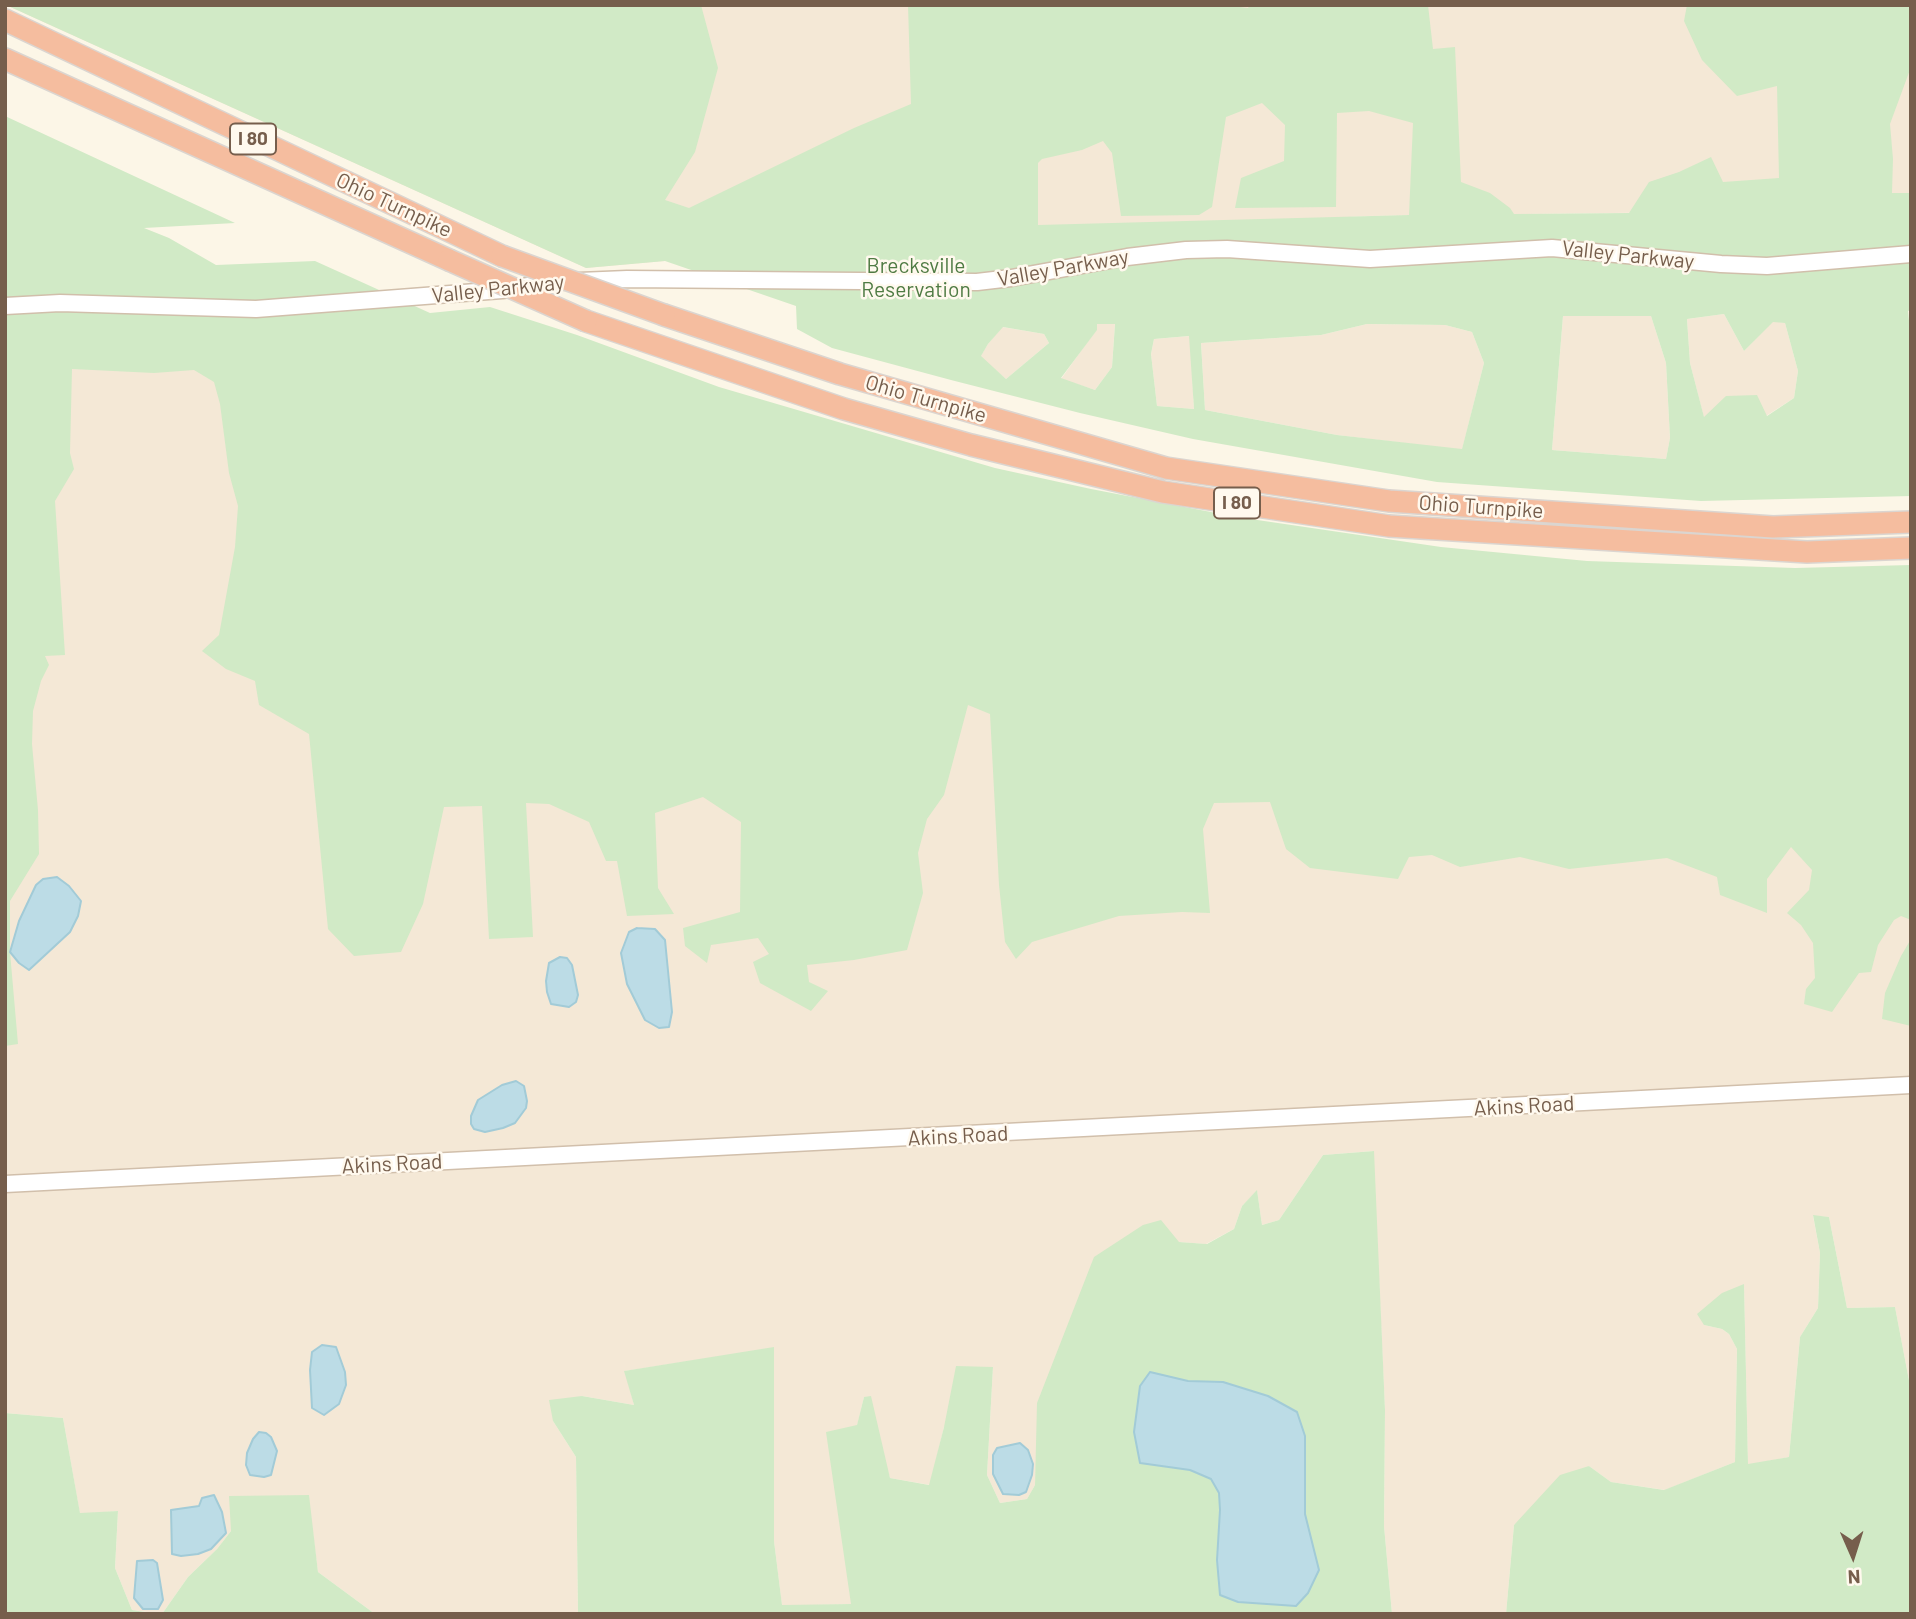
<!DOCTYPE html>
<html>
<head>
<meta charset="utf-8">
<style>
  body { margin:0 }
  #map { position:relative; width:1916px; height:1619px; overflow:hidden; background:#fcf6e7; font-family:Barlow,sans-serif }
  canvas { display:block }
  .frame { position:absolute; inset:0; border:7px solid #765e4c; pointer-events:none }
  .north { position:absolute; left:1818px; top:1521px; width:70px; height:70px; -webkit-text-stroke:5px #fff9ee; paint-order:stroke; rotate:177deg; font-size:19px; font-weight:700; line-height:28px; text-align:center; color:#765e4c }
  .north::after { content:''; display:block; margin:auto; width:24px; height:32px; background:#765e4c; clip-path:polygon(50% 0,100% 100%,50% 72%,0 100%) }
</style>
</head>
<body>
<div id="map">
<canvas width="1916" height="1619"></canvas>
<div class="frame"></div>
<div class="north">N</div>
</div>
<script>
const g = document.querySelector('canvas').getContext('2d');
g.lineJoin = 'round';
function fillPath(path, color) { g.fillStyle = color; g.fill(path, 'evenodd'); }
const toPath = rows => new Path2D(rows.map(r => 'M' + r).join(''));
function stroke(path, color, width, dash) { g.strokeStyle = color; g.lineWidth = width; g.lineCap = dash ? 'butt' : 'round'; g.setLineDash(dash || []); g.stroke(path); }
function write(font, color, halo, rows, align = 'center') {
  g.font = font + ' Barlow,sans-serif'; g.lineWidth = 5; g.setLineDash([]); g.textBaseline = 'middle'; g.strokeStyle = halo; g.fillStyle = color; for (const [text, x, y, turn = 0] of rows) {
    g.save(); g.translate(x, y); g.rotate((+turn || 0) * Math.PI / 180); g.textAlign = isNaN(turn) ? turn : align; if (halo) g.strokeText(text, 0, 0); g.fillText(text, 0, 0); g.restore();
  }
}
fillPath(toPath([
  [6,5,1911,5,1911,206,1693,212,1365,216,665,261,586,268],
  [1724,314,1744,351,1773,321,1785,323,1798,371,1794,398,1766,416,1704,418,1690,363,1687,319],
  [1563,316,1651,316,1666,363,1670,438,1666,459,1552,450],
  [1115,323,1112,367,1095,390,1061,379,1096,330,1097,324],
  [1367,324,1445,325,1472,332,1484,363,1462,450,1337,435,1205,410,1201,343,1321,335],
  [1002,327,1044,334,1049,343,1006,379,980,357,988,344],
  [5,334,469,394,1911,632,1911,1079,5,1178],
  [1190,336,1194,409,1157,406,1151,354,1154,339],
  [1911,1093,1911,1391,1895,1307,1847,1308,1829,1217,1813,1216,1820,1253,1818,1308,1800,1337,1789,1457,1748,1465,1744,1285,1704,1325,1722,1329,1729,1334,1737,1349,1735,1462,1665,1490,1611,1482,1589,1466,1514,1525,1506,1614,1392,1614,1384,1526,1385,1410,1373,1151,1323,1155,1279,1220,1262,1225,1257,1191,1242,1206,1234,1229,1206,1244,1179,1242,1037,1450,1035,1485,1027,1499,1000,1503,987,1475,993,1367,944,1427,930,1485,890,1478,864,1397,857,1426,851,1604,782,1606,774,1541,774,1348,625,1371,634,1405,582,1396,553,1421,576,1457,578,1614,375,1614,318,1572,308,1495,231,1531,217,1549,188,1577,162,1614,132,1610,115,1568,118,1511,80,1514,63,1418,5,1413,5,1193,60,1188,1047,1139]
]), '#f4e8d6');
fillPath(toPath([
  [6,5,701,5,718,68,695,152,665,200,689,208,854,128,911,104,908,5,1224,5,1248,8,1250,5,1428,5,1433,49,1455,47,1461,182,1490,193,1510,208,1514,214,1629,213,1649,182,1679,172,1711,157,1723,182,1779,178,1777,86,1737,96,1702,60,1684,21,1687,5,1911,5,1911,67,1890,124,1893,159,1892,193,1911,193,1911,310,1908,311,1911,340,1911,496,1701,501,1437,482,1193,439,1080,413,951,380,832,348,797,329,796,306,665,261,586,268],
  [1262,103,1285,125,1284,161,1241,178,1235,208,1336,207,1337,113,1369,111,1413,123,1409,215,1038,225,1038,163,1042,159,1082,150,1103,141,1112,153,1121,216,1199,215,1212,207,1226,117],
  [1724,314,1744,351,1773,322,1785,323,1798,371,1794,398,1767,416,1757,395,1726,396,1704,417,1690,363,1687,319],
  [1563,316,1651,316,1666,363,1670,438,1666,459,1552,450],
  [1097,324,1115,324,1112,367,1095,390,1061,378,1097,330],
  [1367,324,1445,325,1472,332,1484,363,1462,449,1337,435,1205,410,1201,343,1321,335],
  [1003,327,1044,334,1049,343,1006,379,981,356,988,344],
  [1189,336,1194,409,1157,406,1151,354,1154,339],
  [5,116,235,223,144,228,169,238,216,265,315,261,430,313,490,307,577,335,719,387,995,468,1091,489,1237,517,1441,547,1587,561,1795,568,1911,565,1911,920,1901,916,1894,920,1878,945,1871,972,1859,973,1832,1012,1804,1004,1806,989,1815,978,1813,943,1801,925,1787,913,1809,890,1812,870,1791,847,1767,879,1767,913,1720,895,1717,877,1667,858,1569,869,1520,857,1460,867,1432,855,1409,857,1398,879,1310,868,1286,849,1270,802,1214,803,1203,829,1210,913,1182,912,1119,916,1032,942,1016,959,1005,942,999,885,990,714,968,705,944,795,927,819,918,853,923,893,907,950,854,960,807,965,809,982,828,991,811,1011,760,983,753,962,769,954,758,938,711,945,707,963,685,946,683,928,740,912,741,822,703,797,655,813,658,888,674,914,627,916,617,861,606,861,589,822,549,804,526,803,533,937,489,939,482,806,444,807,423,904,401,952,354,956,328,929,309,734,259,705,255,681,226,669,202,651,219,635,235,547,238,506,229,473,220,404,214,382,194,370,154,373,72,369,70,453,74,469,55,501,65,655,45,656,49,665,41,681,33,711,32,744,38,810,39,854,10,901,10,952,18,1044,5,1046],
  [1911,939,1911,1026,1882,1019,1885,993,1901,956],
  [1374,1151,1385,1410,1384,1526,1392,1614,578,1614,576,1457,553,1421,549,1400,582,1396,634,1405,624,1371,774,1347,774,1541,782,1605,851,1604,826,1432,857,1425,864,1397,871,1396,890,1478,929,1485,944,1427,956,1366,993,1367,987,1475,1000,1503,1027,1499,1035,1485,1037,1403,1094,1257,1143,1225,1161,1220,1179,1242,1207,1244,1234,1229,1242,1206,1257,1190,1262,1225,1279,1220,1323,1155],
  [1813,1215,1829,1217,1847,1308,1895,1307,1911,1391,1911,1614,1506,1614,1514,1525,1560,1475,1589,1466,1611,1482,1664,1490,1735,1462,1737,1349,1729,1334,1722,1329,1704,1325,1697,1314,1722,1293,1744,1284,1748,1464,1789,1457,1800,1337,1818,1308,1820,1253],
  [5,1413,63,1418,80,1513,118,1511,115,1568,132,1610,158,1614,5,1614],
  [309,1495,318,1572,375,1614,162,1614,188,1577,217,1549,231,1531,229,1496]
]), '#d1eac6');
const water = toPath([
  [57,877,69,886,81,901,78,916,70,932,29,970,19,963,10,952,19,921,36,885,43,879,57,877],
  [637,928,655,929,665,940,672,1012,669,1027,659,1028,645,1020,627,984,621,953,629,932,637,928],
  [560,957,567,958,572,965,578,995,576,1002,569,1007,551,1004,547,992,546,981,549,963,560,957],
  [516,1081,524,1086,527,1101,526,1108,515,1123,503,1128,485,1132,474,1129,471,1124,471,1116,478,1100,502,1085,516,1081],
  [322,1345,336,1347,345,1372,346,1385,339,1404,324,1415,312,1408,310,1370,312,1352,322,1345],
  [1150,1372,1188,1381,1223,1382,1268,1396,1297,1412,1305,1436,1305,1514,1319,1570,1308,1593,1296,1606,1238,1602,1220,1595,1217,1560,1220,1510,1219,1493,1211,1479,1190,1470,1140,1463,1134,1432,1140,1386,1150,1372],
  [259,1432,266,1433,271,1437,277,1451,271,1475,264,1477,250,1475,246,1465,247,1453,253,1439,259,1432],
  [1020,1443,1028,1450,1033,1464,1032,1475,1026,1492,1019,1495,1003,1494,993,1474,993,1455,997,1448,1020,1443],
  [214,1495,222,1512,226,1533,211,1549,198,1554,181,1556,172,1554,171,1510,199,1506,202,1498,214,1495],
  [153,1560,157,1563,163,1600,158,1609,143,1609,134,1598,137,1561,153,1560]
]);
fillPath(water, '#bcdce6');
stroke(water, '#a2cbd7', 2);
const secondary = toPath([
  [5,306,60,303,256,309,502,290,555,282,627,279,977,282,1011,278,1127,257,1186,250,1227,249,1370,259,1552,248,1721,264,1767,266,1911,254],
  [5,1184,1911,1085]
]);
const highway = toPath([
  [5,20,502,256],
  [5,59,449,260],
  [664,315,840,374,1166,468,1389,501,1773,527,1911,522],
  [586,321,844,409,971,445,1163,492,1389,526,1807,552,1911,548]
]);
stroke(secondary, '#d1bfab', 19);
stroke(highway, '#dbd5d0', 24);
stroke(secondary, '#fff', 16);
stroke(highway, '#f5bd9f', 21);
const highwayBridge = toPath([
  [502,256,664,315],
  [449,260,586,321]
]);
stroke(highwayBridge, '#dbd5d0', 24, []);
stroke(highwayBridge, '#f5bd9f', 21);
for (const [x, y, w] of [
  [253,139,46],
  [1237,503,46]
]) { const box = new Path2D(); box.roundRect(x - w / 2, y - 15.5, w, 31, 5); g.fillStyle = '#fff9ee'; g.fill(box); stroke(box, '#765e4c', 2); }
write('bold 19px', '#765e4c', null, [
  ["I 80",253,139],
  ["I 80",1237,503]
]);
write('21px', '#765e4c', '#fff9ee', [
  ["Ohio Turnpike",394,205,25],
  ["Valley Parkway",1628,255,6],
  ["Valley Parkway",1063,268,-10],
  ["Valley Parkway",498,289,-6],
  ["Ohio Turnpike",926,399,16],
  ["Ohio Turnpike",1481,507,4],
  ["Akins Road",1524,1106,-3],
  ["Akins Road",958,1136,-3],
  ["Akins Road",392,1164,-3]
]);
write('21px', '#4f7b43', '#fff9ee', [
  ["Brecksville",916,266],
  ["Reservation",916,290]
]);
</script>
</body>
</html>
